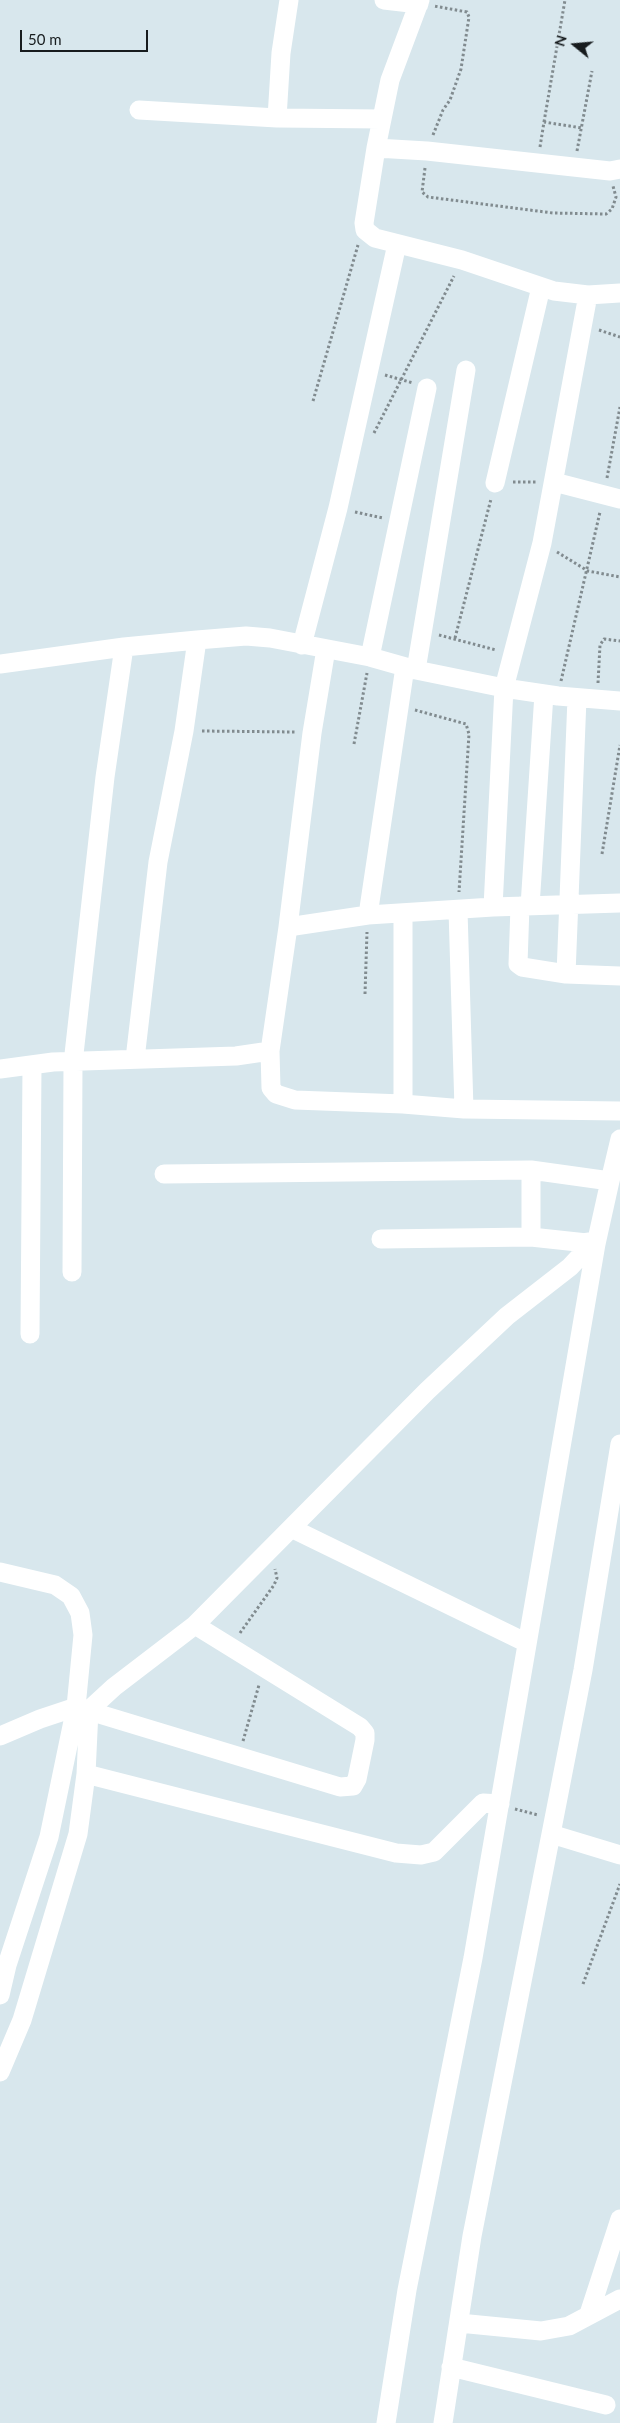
<!DOCTYPE html>
<html>
<head>
<meta charset="utf-8">
<style>
  body { margin:0 }
  #map { position:relative; width:620px; height:2423px; overflow:hidden; background:#d8e7ed; font-family:Lato,sans-serif }
  canvas { display:block }
  .north { position:absolute; left:550px; top:20px; width:50px; height:50px; -webkit-text-stroke:4px #d8e7ed; paint-order:stroke; rotate:287deg; font-size:14px; font-weight:700; line-height:20px; text-align:center; color:#171c1e }
  .north::after { content:''; display:block; margin:auto; width:18px; height:22px; background:#171c1e; clip-path:polygon(50% 0,100% 100%,50% 72%,0 100%) }
  .scale { position:absolute; left:20px; top:30px; width:128px; height:22px; box-sizing:border-box; border:2px solid #171c1e; border-top:0; padding-left:6px; font-size:15px; line-height:18px; white-space:nowrap; color:#171c1e; -webkit-text-stroke:4px #d8e7ed; paint-order:stroke }
</style>
</head>
<body>
<div id="map">
<canvas width="620" height="2423"></canvas>
<div class="north">N</div>
<div class="scale">50 m</div>
</div>
<script>
const g = document.querySelector('canvas').getContext('2d');
g.lineJoin = 'round';
const toPath = rows => new Path2D(rows.map(r => 'M' + r).join(''));
function stroke(path, color, width, dash) { g.strokeStyle = color; g.lineWidth = width; g.lineCap = dash ? 'butt' : 'round'; g.setLineDash(dash || []); g.stroke(path); }
stroke(toPath([
  [544,122,565,0],
  [433,135,443,110,450,100,461,69,469,17,467,12,434,6],
  [540,147,544,122,582,128],
  [577,151,592,71],
  [425,168,422,192,428,197,553,213,606,214,612,209,616,197,613,186],
  [599,330,620,337],
  [385,375,413,383],
  [313,401,358,245],
  [374,433,454,276],
  [607,478,620,407],
  [513,482,536,482],
  [355,512,383,518],
  [557,552,588,571,620,577],
  [439,635,496,650],
  [455,638,491,499],
  [561,681,600,512],
  [598,683,600,645,604,639,620,641],
  [415,710,466,724,469,734,459,892],
  [202,731,296,732],
  [354,744,367,673],
  [602,854,620,745],
  [365,994,367,932],
  [240,1633,274,1585,277,1578,275,1569],
  [243,1741,259,1685],
  [515,1809,538,1815],
  [583,1984,620,1884]
]), '#818b8f', 3, [2.5, 2.5]);
stroke(toPath([
  [384,0,419,4],
  [420,0,390,80,376,148,364,223,365,230,375,238,462,260,554,291,588,295,620,293],
  [139,110,277,118,382,119],
  [277,118,281,53,289,0],
  [376,148,427,151,610,171,620,169],
  [554,482,620,499],
  [495,483,541,287],
  [302,645,338,508,397,244],
  [326,649,312,733,288,927,368,915,493,907,620,903],
  [370,657,427,388],
  [0,664,124,647,197,640],
  [416,670,466,370],
  [520,906,518,964,522,967,566,974,620,976],
  [530,906,544,694],
  [493,907,504,688,542,543,588,295],
  [458,910,464,1109],
  [368,915,405,667],
  [288,927,270,1051,271,1088,276,1094,295,1100,403,1104,464,1109,620,1111],
  [566,974,577,698],
  [135,1059,158,862,184,731,197,640,246,636,270,638,370,657,416,670,504,688,558,696,620,701],
  [0,1069,53,1062,236,1056,270,1051],
  [403,1104,403,913],
  [164,1174,531,1170],
  [531,1237,531,1170,610,1181,620,1139],
  [381,1239,531,1237,596,1244],
  [72,1272,73,1063,105,777,124,647],
  [30,1334,32,1065],
  [620,1444,583,1670,551,1834,620,1855],
  [293,1529,527,1643],
  [0,1572,55,1585,71,1596,80,1613,83,1635,76,1707,49,1837,7,1965,0,1995],
  [0,1736,40,1719,76,1707,340,1787,353,1786,357,1779,365,1740,365,1733,360,1727,195,1625,427,1391,507,1316,570,1267,583,1253,588,1242],
  [86,1774,396,1853,421,1855,434,1852,483,1803,500,1804],
  [0,2072,22,2020,78,1834,86,1774,89,1710,114,1687,195,1625],
  [589,2314,620,2219],
  [459,2323,541,2331,569,2326,620,2299],
  [451,2367,606,2405],
  [386,2423,407,2290,473,1958,596,1244,610,1181],
  [443,2423,472,2236,551,1834]
]), '#fff', 19);
</script>
</body>
</html>
